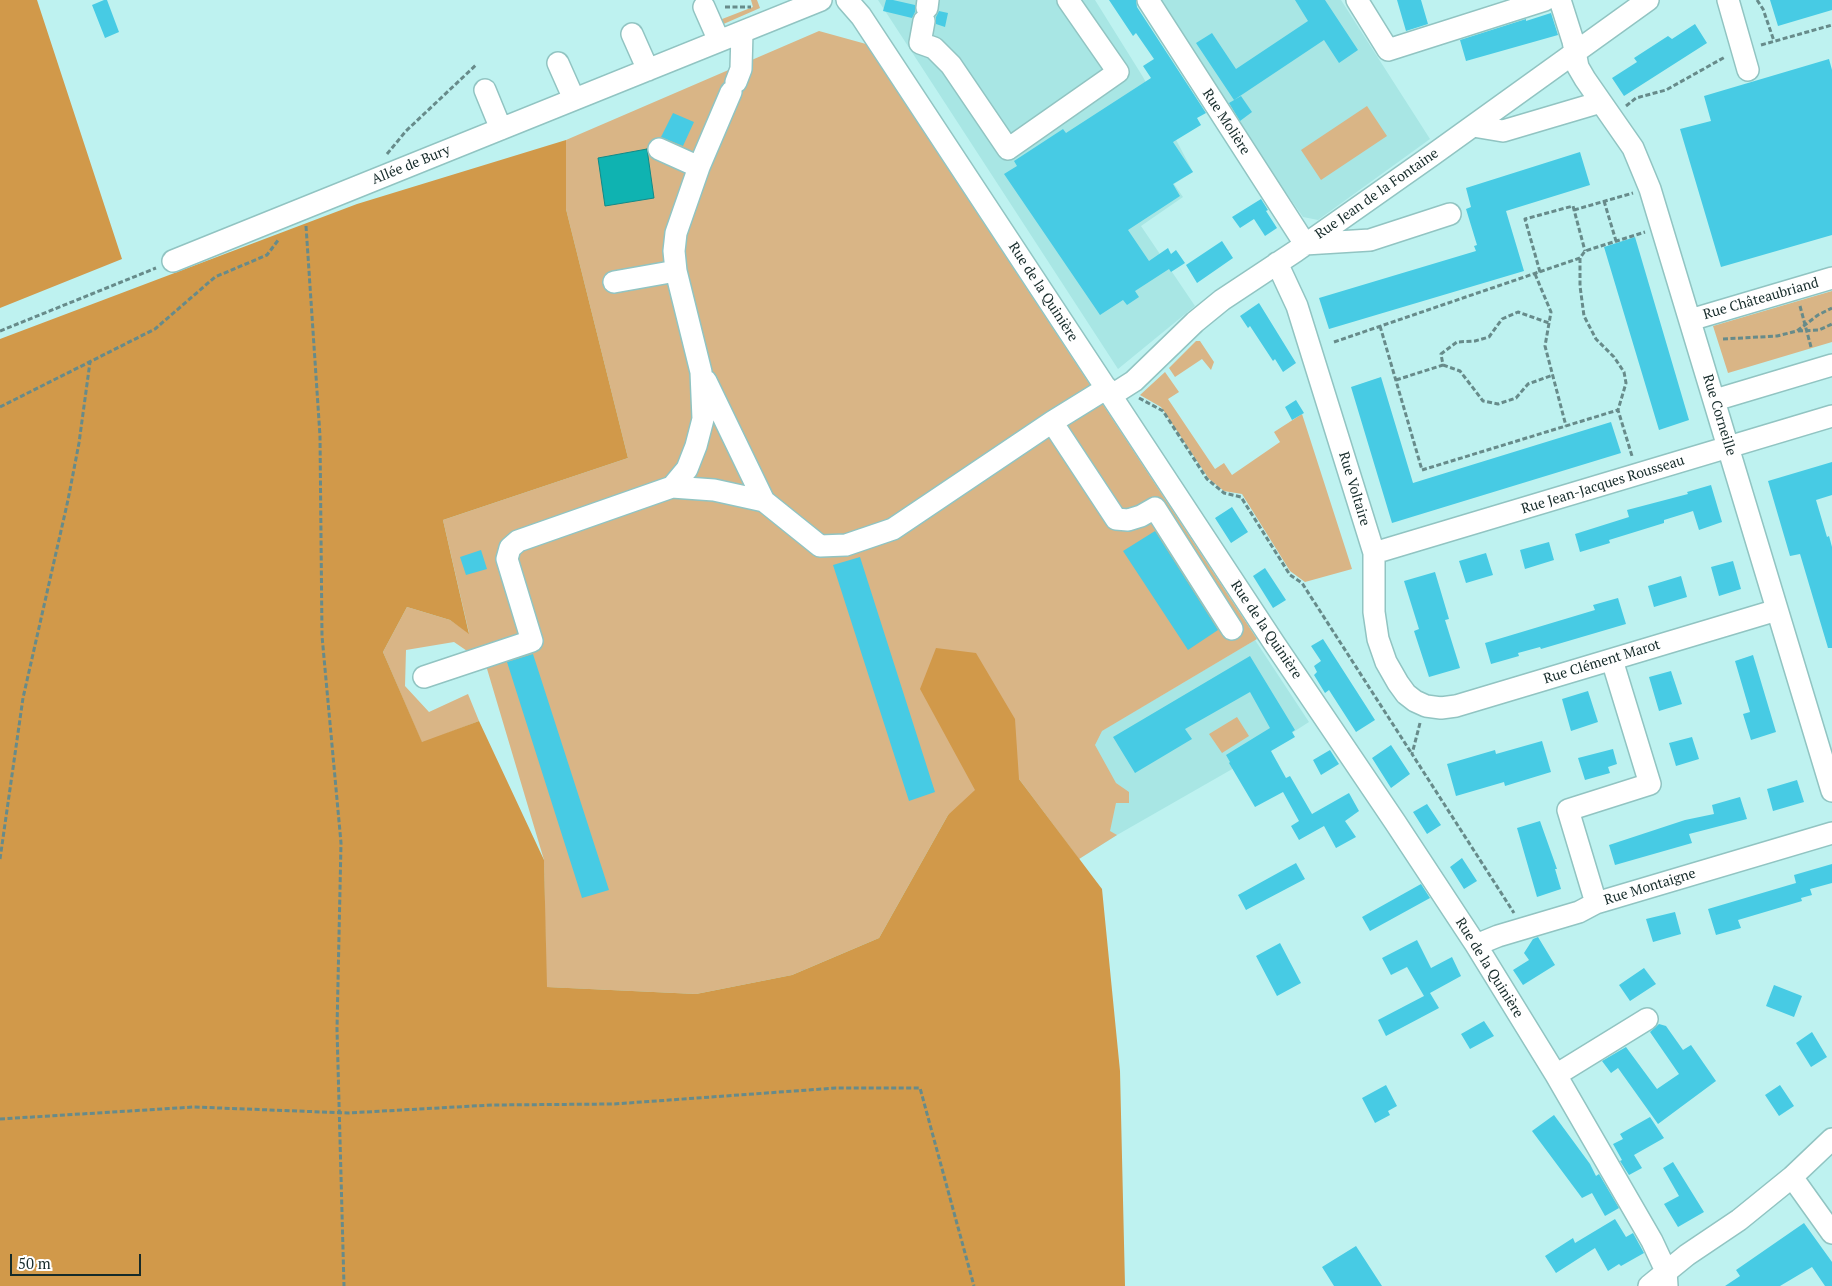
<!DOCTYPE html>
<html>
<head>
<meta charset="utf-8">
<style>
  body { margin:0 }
  #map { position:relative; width:1832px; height:1286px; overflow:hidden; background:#bef2f0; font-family:"PT Serif",serif }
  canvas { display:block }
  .scale { position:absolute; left:10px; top:1254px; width:131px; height:22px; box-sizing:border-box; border:2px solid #162b2a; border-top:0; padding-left:6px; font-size:15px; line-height:18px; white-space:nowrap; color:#162b2a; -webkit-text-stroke:4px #fff; paint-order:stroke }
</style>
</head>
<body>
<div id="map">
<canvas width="1832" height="1286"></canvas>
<div class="scale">50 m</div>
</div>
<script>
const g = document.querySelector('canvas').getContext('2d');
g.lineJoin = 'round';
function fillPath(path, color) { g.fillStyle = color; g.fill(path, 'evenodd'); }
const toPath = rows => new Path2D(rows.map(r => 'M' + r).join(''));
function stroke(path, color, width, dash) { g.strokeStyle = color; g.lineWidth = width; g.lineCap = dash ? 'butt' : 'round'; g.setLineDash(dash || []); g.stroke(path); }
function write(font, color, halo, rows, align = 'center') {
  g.font = font + ' "PT Serif",serif'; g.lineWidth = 4; g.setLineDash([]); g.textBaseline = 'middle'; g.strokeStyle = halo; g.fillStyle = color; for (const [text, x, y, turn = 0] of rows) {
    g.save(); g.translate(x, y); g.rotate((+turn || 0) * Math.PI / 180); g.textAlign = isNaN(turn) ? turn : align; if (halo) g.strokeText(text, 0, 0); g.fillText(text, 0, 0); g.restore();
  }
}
fillPath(toPath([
  [878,0,1095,0,1143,77,1193,172,1174,184,1183,197,1141,226,1195,306,1118,369],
  [1158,0,1341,0,1430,139,1318,220,1303,217,1237,123],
  [1255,640,1309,722,1262,752,1117,835,1079,859,1027,775]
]), '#a8e6e4');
fillPath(toPath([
  [751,0,757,0,760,8,719,26,717,21,753,7],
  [819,31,866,44,1257,639,1102,731,1095,745,1116,783,1129,792,1129,803,1116,803,1110,831,1117,835,1079,859,1019,779,948,815,879,938,792,975,696,994,546,987,544,860,482,652,473,655,454,642,406,650,405,686,429,712,468,694,479,721,422,743,383,652,407,607,450,620,469,633,443,520,628,458,566,209,566,140],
  [1367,106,1387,136,1321,180,1301,150],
  [1832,291,1832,342,1728,373,1713,326],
  [1196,341,1200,341,1214,362,1211,370,1202,359,1175,377,1169,368],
  [1165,372,1179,392,1168,399,1215,469,1224,463,1232,475,1280,442,1274,432,1302,414,1352,569,1305,582,1290,571,1242,494,1224,491,1209,479,1161,407,1140,395],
  [1237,717,1249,736,1222,753,1209,734]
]), '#d9b586');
fillPath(toPath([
  [0,0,37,0,122,259,0,308],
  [566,140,566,209,628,458,443,520,469,634,450,620,407,607,383,652,422,742,479,721,544,860,547,987,696,994,792,975,879,938,948,815,975,790,920,689,936,648,976,653,1015,719,1019,779,1102,889,1120,1071,1125,1286,0,1286,0,339,357,204]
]), '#d1994a');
const water = toPath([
  [647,149,654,198,605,206,598,158,647,149]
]);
fillPath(water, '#0fb3b1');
stroke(water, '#118a88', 1);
fillPath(toPath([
  [104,0,107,0,119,32,105,38,92,5],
  [886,0,893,0,915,5,915,12,912,18,883,11],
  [1109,0,1136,0,1137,7,1206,113,1197,118,1201,125,1173,142,1193,172,1173,184,1180,196,1128,230,1149,261,1168,248,1171,254,1176,250,1185,263,1171,272,1169,269,1135,291,1139,297,1127,305,1123,300,1100,315,1004,174,1017,166,1014,161,1063,129,1066,133,1151,78,1143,66,1154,59,1136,33,1133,36],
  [1295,0,1325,0,1358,50,1339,63,1324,40,1234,100,1196,43,1212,33,1236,69,1308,21],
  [1397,0,1421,0,1428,24,1406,31],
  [1770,0,1832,0,1832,10,1778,26],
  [939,11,948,13,945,27,936,24,936,17],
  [1551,13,1558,35,1466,61,1460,40,1526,19,1526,21],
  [1695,24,1707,43,1624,96,1612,78,1637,62,1634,58,1668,36,1672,39],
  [1829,59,1832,70,1832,235,1721,267,1680,129,1711,121,1704,96],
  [1241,96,1252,112,1240,121,1229,103],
  [673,113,694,122,683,146,661,137],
  [1580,152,1590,185,1506,211,1524,271,1329,329,1319,298,1476,251,1474,246,1477,245,1466,209,1471,207,1466,188],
  [1261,199,1268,210,1266,211,1277,228,1265,236,1254,219,1240,228,1232,217],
  [1635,237,1689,420,1659,430,1604,247],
  [1222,241,1233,258,1197,283,1186,265],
  [1259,303,1296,363,1283,372,1275,359,1273,361,1250,326,1248,328,1240,316],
  [1381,377,1413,483,1611,422,1621,453,1392,523,1351,387],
  [1296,400,1304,413,1292,420,1285,407],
  [1832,462,1832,495,1816,500,1827,537,1829,536,1832,547,1832,648,1828,648,1800,554,1790,556,1768,481],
  [1711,485,1722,522,1699,530,1693,511,1664,520,1664,523,1609,540,1610,543,1580,552,1575,534,1629,517,1627,510,1688,494,1687,492],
  [1232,507,1248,532,1231,543,1215,518],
  [1155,531,1218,630,1188,650,1123,551],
  [1549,542,1554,560,1525,569,1520,550],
  [481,550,487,569,466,575,460,557],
  [1486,553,1493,575,1466,583,1459,561],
  [860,557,935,792,909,801,833,565],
  [1733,561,1741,589,1719,596,1711,567],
  [1265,568,1286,600,1273,608,1253,576],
  [1435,572,1449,619,1445,620,1460,668,1429,677,1414,631,1419,629,1404,581],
  [1681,576,1687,597,1654,607,1648,586],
  [1618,598,1626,624,1541,649,1540,647,1518,653,1519,656,1491,664,1485,643,1595,610,1593,605],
  [1323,639,1375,720,1356,732,1329,690,1325,693,1314,675,1317,672,1314,666,1321,661,1311,646],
  [533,654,609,890,582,898,507,662],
  [1753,655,1776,732,1751,740,1743,714,1750,712,1735,661],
  [1250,656,1295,730,1292,732,1295,737,1271,751,1286,778,1290,776,1312,814,1349,793,1359,811,1345,821,1356,837,1336,848,1324,826,1299,840,1291,826,1299,821,1283,792,1255,807,1229,763,1230,762,1226,755,1270,728,1250,692,1185,729,1192,739,1135,773,1113,737],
  [1671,671,1682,704,1659,711,1649,677],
  [1588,691,1598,722,1571,731,1562,699],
  [1692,737,1699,759,1676,766,1669,743],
  [1542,741,1551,772,1505,786,1504,782,1456,796,1447,764,1495,750,1496,754],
  [1391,745,1410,774,1391,788,1372,758],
  [1613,749,1617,764,1608,767,1610,773,1585,780,1578,758],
  [1330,750,1339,764,1321,775,1313,760],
  [1797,780,1804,802,1773,811,1767,789],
  [1740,797,1747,819,1689,834,1692,843,1615,865,1609,845,1685,820,1714,814,1712,805],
  [1427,804,1441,825,1427,834,1413,812],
  [1540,821,1557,869,1555,869,1561,889,1537,897,1517,828],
  [1462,858,1477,881,1464,889,1450,867],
  [1296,863,1305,879,1246,910,1238,895],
  [1832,864,1832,883,1810,889,1812,895,1801,898,1802,901,1738,920,1741,928,1716,935,1708,909,1796,883,1794,875],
  [1421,884,1430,898,1370,931,1362,917],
  [1675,912,1681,934,1653,942,1646,919],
  [1538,937,1555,965,1523,985,1513,970,1529,960,1524,953,1533,939],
  [1417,940,1431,968,1452,957,1461,976,1430,993,1439,1008,1386,1036,1378,1020,1424,996,1407,967,1391,975,1382,958],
  [1280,943,1301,983,1277,996,1256,956],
  [1644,968,1656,984,1630,1001,1619,985],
  [1774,985,1802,996,1794,1017,1766,1006],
  [1484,1021,1494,1036,1470,1049,1461,1034],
  [1659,1024,1666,1026,1683,1050,1691,1045,1716,1081,1658,1124,1618,1068,1611,1073,1602,1061,1626,1047,1657,1089,1679,1074,1650,1032],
  [1812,1032,1827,1057,1811,1067,1796,1043],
  [1386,1085,1397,1106,1388,1111,1390,1115,1375,1123,1362,1098],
  [1780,1085,1794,1106,1779,1116,1765,1095],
  [1554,1115,1590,1164,1596,1176,1599,1174,1619,1208,1605,1216,1592,1193,1582,1198,1532,1131],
  [1650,1117,1664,1138,1634,1155,1642,1168,1629,1175,1620,1161,1622,1160,1613,1144,1623,1139,1620,1134],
  [1673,1162,1704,1212,1678,1227,1664,1204,1679,1196,1663,1168],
  [1615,1219,1626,1237,1633,1233,1644,1253,1621,1266,1619,1264,1608,1271,1595,1248,1556,1273,1545,1256,1573,1238,1575,1243],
  [1804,1223,1832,1262,1832,1286,1825,1286,1812,1267,1780,1286,1725,1286,1740,1276,1736,1270],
  [1356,1246,1382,1286,1334,1286,1322,1267]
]), '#47cbe4');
const minor = toPath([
  [847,0,861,16,1274,643,1395,822,1476,945,1556,1075,1652,1241,1666,1271,1667,1286],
  [1148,0,1305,244,1370,240,1450,214],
  [1357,0,1388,50,1545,0],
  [1560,0,1573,41,1578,67,1585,79,1633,148,1650,189,1832,791],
  [1728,0,1748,70],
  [704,7,719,41],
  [927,8,928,0],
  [924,21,920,43,934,48,951,65,1008,149,1118,72,1068,0],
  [632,34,648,70],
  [558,63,574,99],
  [736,82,741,69,742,32],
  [485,90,501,129],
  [1473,126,1503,131,1601,102],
  [659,149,699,167],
  [173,261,821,0],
  [1277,263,1297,306,1374,553,1374,612,1378,639,1386,662,1398,683,1406,694,1415,701,1426,706,1441,708,1456,706,1777,610],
  [614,282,676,271],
  [1690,320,1832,278],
  [706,381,764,501,820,546,846,545,893,529,1052,422,1107,388],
  [1112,395,1134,381,1195,322,1222,300,1296,251,1431,156,1648,0],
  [1715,400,1832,365],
  [1052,422,1116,519,1128,520,1141,516,1155,508,1232,629],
  [672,487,714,490,764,501],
  [1374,553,1832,416],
  [424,677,532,641,507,559,510,548,518,541,672,487,687,469,696,446,703,419,701,372,676,271,674,251,676,233,699,167,731,92],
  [1596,903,1568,810,1650,784,1612,660],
  [1476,945,1498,936,1579,912,1596,903,1832,833],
  [1556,1075,1647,1019],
  [1792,1177,1832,1233],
  [1649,1286,1687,1255,1739,1220,1792,1177,1832,1139]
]);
stroke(minor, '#91c4c2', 24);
stroke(toPath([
  [1757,0,1763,9,1774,41],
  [725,7,751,7],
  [1761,45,1832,25],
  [1626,106,1636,98,1666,90,1725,57],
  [387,154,406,131,477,64],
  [1604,201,1616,241],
  [1574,210,1633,193],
  [306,226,320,436,322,636,341,843,337,1029,344,1286],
  [1580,258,1580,286,1584,316,1596,339,1614,357,1624,372,1626,383,1618,410,1632,456],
  [1540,272,1525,219,1573,206,1585,251],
  [1535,274,1551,312,1545,346,1566,426],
  [1800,306,1811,347],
  [1380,326,1422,470,1618,410],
  [0,331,156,268],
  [1798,331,1819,330,1832,324],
  [1723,339,1777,336,1797,331,1818,315,1832,308],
  [1334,342,1580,258,1585,251,1645,232],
  [1443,365,1460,371,1483,401,1498,404,1516,398,1528,384,1553,375],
  [1396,380,1443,365,1441,354,1457,342,1475,341,1489,337,1502,319,1518,312,1549,323],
  [1139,398,1163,411,1207,479,1224,493,1241,497,1290,575,1302,583,1412,754],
  [0,407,155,329,215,277,267,255,279,239],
  [1420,723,1412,754,1514,913],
  [0,859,23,698,68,500,79,443,90,362],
  [0,1119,194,1107,348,1113,492,1105,614,1104,836,1088,920,1088,974,1286]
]), '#678b8a', 3, [5, 2.5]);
stroke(minor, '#fff', 21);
write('14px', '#162b2a', '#fff', [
  ["Rue Molière",1226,122,57],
  ["Allée de Bury",411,165,-22],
  ["Rue Jean de la Fontaine",1377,194,-35],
  ["Rue de la Quinière",1043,292,57],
  ["Rue Châteaubriand",1761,299,-16],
  ["Rue Corneille",1719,415,73],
  ["Rue Jean-Jacques Rousseau",1603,485,-17],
  ["Rue Voltaire",1354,489,73],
  ["Rue de la Quinière",1266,630,56],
  ["Rue Clément Marot",1602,662,-17],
  ["Rue Montaigne",1650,887,-17],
  ["Rue de la Quinière",1489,968,58]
]);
</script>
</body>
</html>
